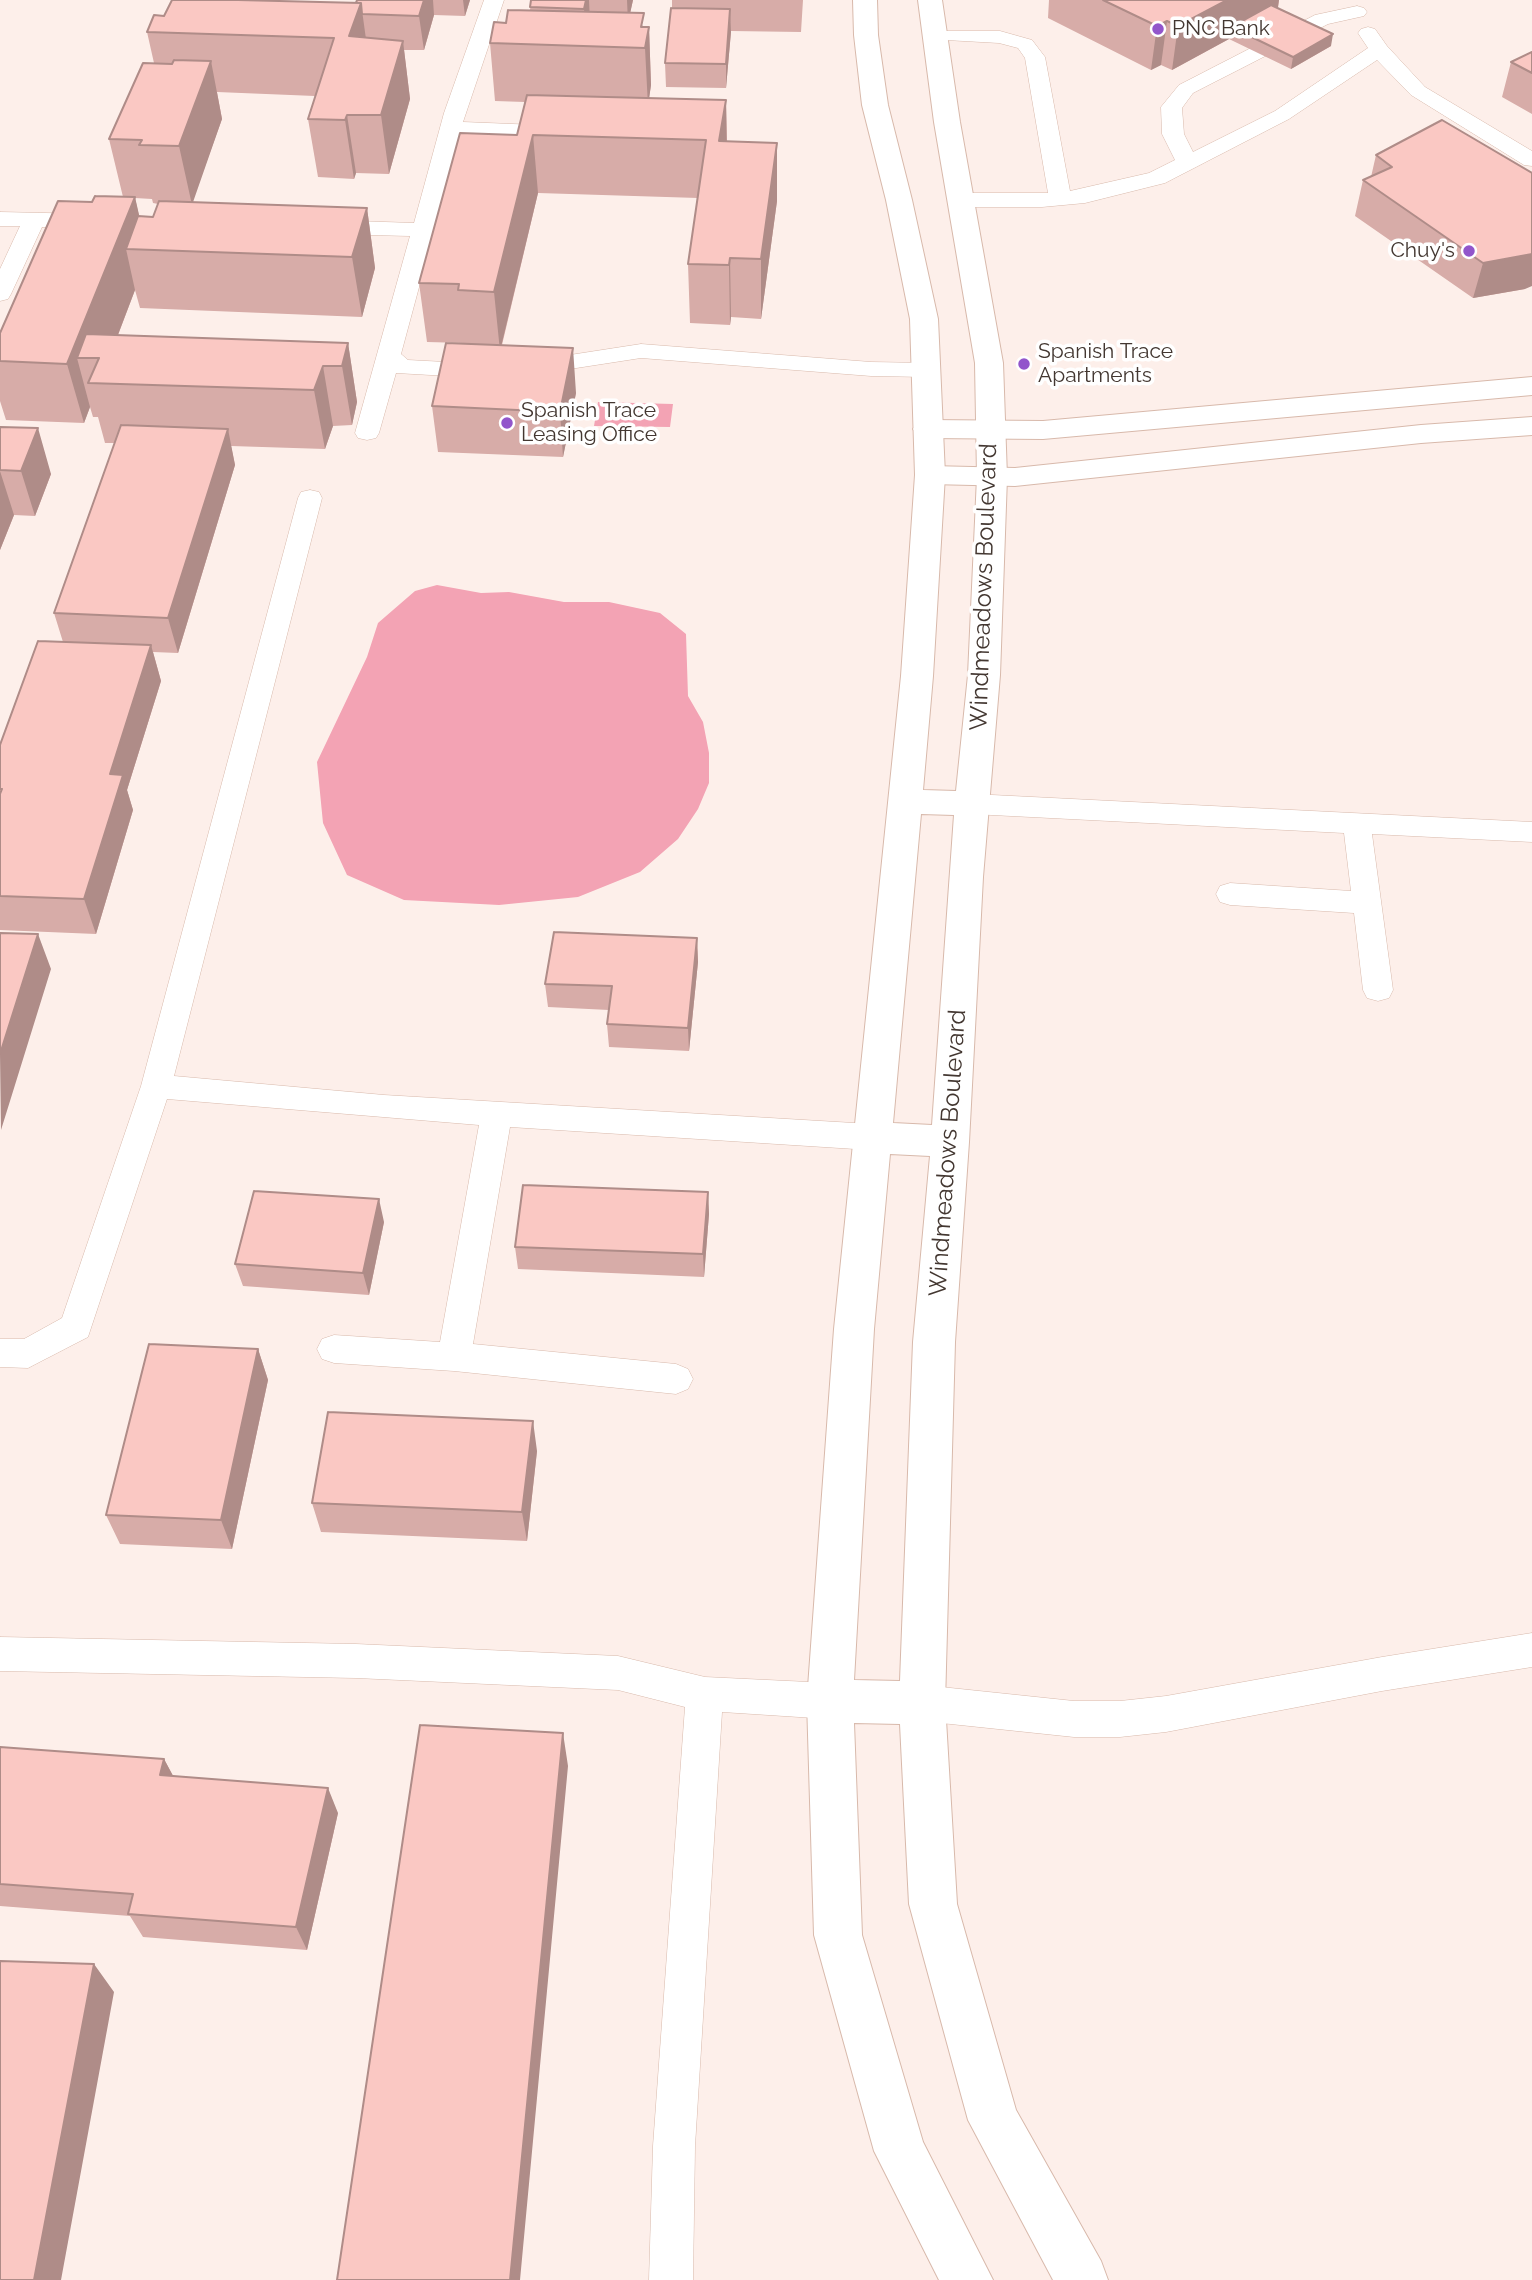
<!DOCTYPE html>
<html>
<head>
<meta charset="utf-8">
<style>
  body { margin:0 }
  canvas { display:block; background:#fdefea }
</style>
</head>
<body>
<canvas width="1532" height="2280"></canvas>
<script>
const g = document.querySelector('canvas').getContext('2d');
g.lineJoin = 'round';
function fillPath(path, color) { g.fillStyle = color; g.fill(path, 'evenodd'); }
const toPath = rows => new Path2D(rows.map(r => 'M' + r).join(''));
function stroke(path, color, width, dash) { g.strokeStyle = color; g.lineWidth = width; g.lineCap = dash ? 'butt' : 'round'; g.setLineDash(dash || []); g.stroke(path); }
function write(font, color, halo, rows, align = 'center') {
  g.font = font + ' Raleway,sans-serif'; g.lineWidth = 7; g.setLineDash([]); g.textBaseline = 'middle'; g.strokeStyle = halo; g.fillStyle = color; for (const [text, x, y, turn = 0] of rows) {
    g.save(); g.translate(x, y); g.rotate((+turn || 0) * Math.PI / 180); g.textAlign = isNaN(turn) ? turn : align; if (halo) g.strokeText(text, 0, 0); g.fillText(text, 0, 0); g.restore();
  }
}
fillPath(toPath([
  [598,402,673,404,670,427,594,426],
  [437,585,481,593,509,592,564,602,609,602,660,613,686,634,688,696,703,722,709,753,709,783,698,809,678,839,640,872,578,897,499,905,404,900,347,875,323,823,317,762,367,657,378,623,415,591]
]), '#f3a3b4');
const service = toPath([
  [484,0,504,0,463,122,562,126,570,127,573,132,570,137,562,138,460,135,401,354,408,360,483,364,491,366,495,371,491,376,483,378,396,373,379,433,376,438,367,440,358,438,355,433,410,236,327,234,319,232,316,227,319,222,327,220,414,223,444,113,484,0],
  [1357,6,1364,8,1367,12,1364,16,1328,24,1193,93,1182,108,1184,134,1193,152,1275,111,1368,48,1358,33,1361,29,1368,27,1375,29,1387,46,1425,87,1532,151,1532,166,1524,165,1411,95,1377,60,1289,119,1165,183,1085,203,1042,207,961,207,953,205,950,200,953,195,961,193,1048,193,1025,58,1018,48,999,43,928,39,925,35,928,31,1000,31,1032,40,1045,57,1070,191,1149,173,1175,160,1162,134,1161,107,1179,85,1315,15,1357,6],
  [0,212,90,214,98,216,101,221,98,226,90,228,42,227,11,294,8,299,0,301,0,269,20,226,0,226,0,212],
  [641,344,871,362,927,363,935,365,939,370,935,375,927,377,871,376,641,358,531,375,523,373,519,368,523,363,531,361,641,344],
  [310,490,319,492,322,498,174,1076,384,1095,871,1124,882,1128,887,1137,882,1146,871,1150,510,1127,473,1344,676,1364,688,1369,693,1379,688,1389,676,1394,454,1371,334,1363,322,1359,317,1349,322,1339,334,1335,440,1342,479,1125,167,1099,88,1337,28,1368,0,1367,0,1339,24,1339,62,1318,141,1086,298,498,301,492,310,490],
  [972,794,1532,822,1532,842,1372,834,1393,990,1389,998,1378,1001,1367,998,1363,990,1354,913,1230,905,1220,902,1216,894,1220,886,1230,883,1351,891,1344,833,972,814,962,811,958,804,962,797,972,794],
  [1532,1633,1532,1667,1382,1691,1166,1732,1120,1737,1074,1737,922,1721,909,1715,903,1703,909,1691,922,1685,1074,1701,1120,1701,1166,1696,1382,1657,1532,1633],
  [0,1637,356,1644,618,1656,705,1677,830,1683,843,1689,849,1701,843,1713,830,1719,722,1712,695,2146,693,2280,649,2280,653,2146,685,1707,618,1690,356,1678,0,1671,0,1637]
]);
const minor = toPath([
  [1532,377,1532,395,1043,439,928,438,918,435,913,429,918,423,928,420,1043,421,1532,377],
  [1532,417,1532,435,1421,443,1015,486,930,484,919,482,915,475,919,468,930,466,1015,468,1421,425,1532,417]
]);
const tertiary = toPath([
  [853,0,877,0,878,35,888,105,912,200,938,319,945,475,933,676,923,790,956,791,968,675,977,477,975,363,934,122,918,0,942,0,960,122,1003,363,1007,477,1000,675,983,877,969,1142,955,1342,945,1703,957,1904,1016,2110,1101,2261,1108,2280,1053,2280,968,2120,909,1904,900,1724,854,1723,862,1935,923,2142,993,2280,939,2280,874,2151,814,1935,807,1701,834,1329,901,676,915,475,910,319,886,200,862,105,854,35,853,0],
  [921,814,954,815,932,1125,893,1123,921,814],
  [890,1154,930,1156,913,1342,900,1681,854,1680,874,1329,890,1154]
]);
stroke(service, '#d8b9ab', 1);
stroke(minor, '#d8b9ab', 2);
stroke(tertiary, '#d8b9ab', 2);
fillPath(service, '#fff');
fillPath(minor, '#fff');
fillPath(tertiary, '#fff');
fillPath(toPath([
  [357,0,470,0,465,16,434,15,424,50,404,50,410,99,389,174,356,173,354,179,318,177,308,119,315,96,217,92,222,119,192,202,367,208,375,268,362,317,140,308,135,290,118,335,348,343,357,402,352,425,333,426,325,449,231,446,235,465,178,653,153,652,161,681,127,790,133,810,96,934,0,930,0,745,63,642,54,613,115,443,105,443,98,417,93,417,90,407,84,423,6,420,0,401,0,333,92,202,123,197,109,139,154,63,147,32,164,16,356,3],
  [135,198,152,199,153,203,158,204,153,217,139,216],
  [531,0,633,0,630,13,644,27,649,27,651,85,649,98,726,100,727,141,777,201,761,319,731,317,730,325,690,323,688,264,698,198,538,193,502,345,576,393,563,457,438,452,432,406,464,343,427,342,419,283,517,135,525,102,495,101,490,43,506,23,530,10],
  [672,0,803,0,801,32,731,31,726,88,666,87,665,63,672,8],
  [1049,0,1279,0,1278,8,1331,46,1291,69,1229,39,1172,70,1161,65,1151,70,1048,18],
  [1532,52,1532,114,1502,97,1511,62],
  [1376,155,1532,173,1525,289,1473,298,1355,216,1363,180,1371,177],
  [0,427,51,474,35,516,14,515,0,550],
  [697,938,698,962,689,1051,609,1047,607,1024,609,1010,548,1007,545,984],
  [708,1192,709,1214,704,1277,518,1269,515,1247],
  [384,1222,369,1295,243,1286,235,1264],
  [258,1349,268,1380,232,1549,120,1544,106,1515],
  [537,1451,527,1541,321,1532,312,1503],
  [0,1747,164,1759,173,1776,338,1813,307,1950,143,1937,130,1916,0,1906]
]), '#d7aca8');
fillPath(toPath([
  [424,0,433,0,434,15,424,50,419,16],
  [463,0,470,0,465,16],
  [586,0,589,0,590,22,586,44,584,9],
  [627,0,633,0,628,23],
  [1227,0,1279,0,1277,13,1231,27,1229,39,1172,70,1178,26],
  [361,3,369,61,349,36],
  [730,9,731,32,726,88,726,64],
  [1167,21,1161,65,1151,70,1157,26],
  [649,27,651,85,648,106,645,48],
  [1333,34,1331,46,1291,69,1293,57],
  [403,41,410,99,389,174,381,115],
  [211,61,222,119,192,205,179,146],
  [726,100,727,159,719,141],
  [347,115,356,173,354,179,345,120],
  [533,135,538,193,500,351,494,292],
  [777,143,777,201,761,319,761,259],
  [135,197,147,250,126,249,135,290,103,374,99,358,77,358,90,407,84,423,67,364],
  [367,208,375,268,362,317,352,257],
  [1532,254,1532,286,1525,289,1473,298,1483,263],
  [730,258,731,317,730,325,729,265],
  [348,343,357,402,352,425,342,366],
  [573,348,576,393,563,457,560,412],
  [323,366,333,426,325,449,314,390],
  [38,428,51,474,35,516,21,471],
  [228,429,235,465,178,653,168,618],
  [0,471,14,515,0,550],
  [151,645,161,681,127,790,133,810,96,934,84,899,110,774],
  [38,934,51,969,1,1130,0,1054],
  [697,938,698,962,689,1051,688,1028],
  [708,1192,709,1214,704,1277,703,1254],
  [379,1199,384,1222,369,1295,363,1273],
  [258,1349,268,1380,232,1549,221,1520],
  [533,1421,537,1451,527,1541,522,1512],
  [563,1733,568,1766,520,2280,510,2280],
  [164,1759,178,1785,160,1775],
  [328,1788,338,1813,307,1950,296,1927],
  [94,1964,114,1992,61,2280,34,2280]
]), '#af8c88');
const building = toPath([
  [172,0,238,0,361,3,349,36,403,41,381,115,347,115,345,120,308,119,334,38,147,32,154,15,164,16,172,0],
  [357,0,424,0,419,16,362,14,361,3,356,3,357,0],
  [531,0,586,0,584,9,530,7,531,0],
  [1103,0,1227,0,1178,26,1167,21,1157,26,1103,0],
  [1271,5,1333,34,1293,57,1231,27,1271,5],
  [671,8,730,9,726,64,665,63,671,8],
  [508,10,644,13,641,27,649,27,645,48,490,43,494,22,506,23,508,10],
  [1532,52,1532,73,1511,62,1532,52],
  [174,60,211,61,179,146,139,145,142,140,109,139,143,63,172,64,174,60],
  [527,95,726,100,719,141,777,143,761,259,730,258,729,265,688,264,706,140,533,135,494,292,458,290,459,284,419,283,460,133,517,135,527,95],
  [1442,120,1532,173,1532,254,1483,263,1363,180,1392,167,1376,155,1442,120],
  [95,196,135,197,67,364,0,361,0,333,58,201,92,202,95,196],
  [159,201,367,208,352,257,126,249,138,216,153,217,159,201],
  [86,334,348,343,342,366,323,366,314,390,88,383,99,358,77,358,86,334],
  [446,343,573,348,560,412,432,406,446,343],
  [121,425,228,429,168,618,54,613,121,425],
  [0,427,38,428,21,471,0,470,0,427],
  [38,641,151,645,110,774,123,775,84,899,0,896,0,794,2,789,0,789,0,745,38,641],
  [554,932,697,938,688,1028,607,1024,612,986,545,984,554,932],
  [0,933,38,934,0,1054,0,933],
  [523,1185,708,1192,703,1254,515,1247,523,1185],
  [254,1191,379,1199,363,1273,235,1264,254,1191],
  [149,1344,258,1349,221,1520,106,1515,149,1344],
  [328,1412,533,1421,522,1512,312,1503,328,1412],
  [420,1725,563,1733,510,2280,337,2280,420,1725],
  [0,1747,164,1759,160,1775,328,1788,296,1927,128,1914,133,1894,0,1884,0,1747],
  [0,1961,94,1964,34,2280,0,2280,0,1961]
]);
fillPath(building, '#fac8c3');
stroke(building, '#af8c88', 2);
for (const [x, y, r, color] of [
  [1158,29,7,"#9255cb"],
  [1469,251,7,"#9255cb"],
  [1024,364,7,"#9255cb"],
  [507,423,7,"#9255cb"]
]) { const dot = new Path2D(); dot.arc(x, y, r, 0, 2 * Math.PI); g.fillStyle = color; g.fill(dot); stroke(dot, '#fff', 2.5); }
write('21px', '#433731', '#fff', [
  ["PNC Bank",1172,29],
  ["Chuy's",1455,251,"right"],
  ["Spanish Trace",1038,352],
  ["Apartments",1038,376],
  ["Spanish Trace",521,411],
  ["Leasing Office",521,435]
], 'left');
write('24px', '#433731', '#fff', [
  ["Windmeadows Boulevard",984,587,-88],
  ["Windmeadows Boulevard",948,1153,-86]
]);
</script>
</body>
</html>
